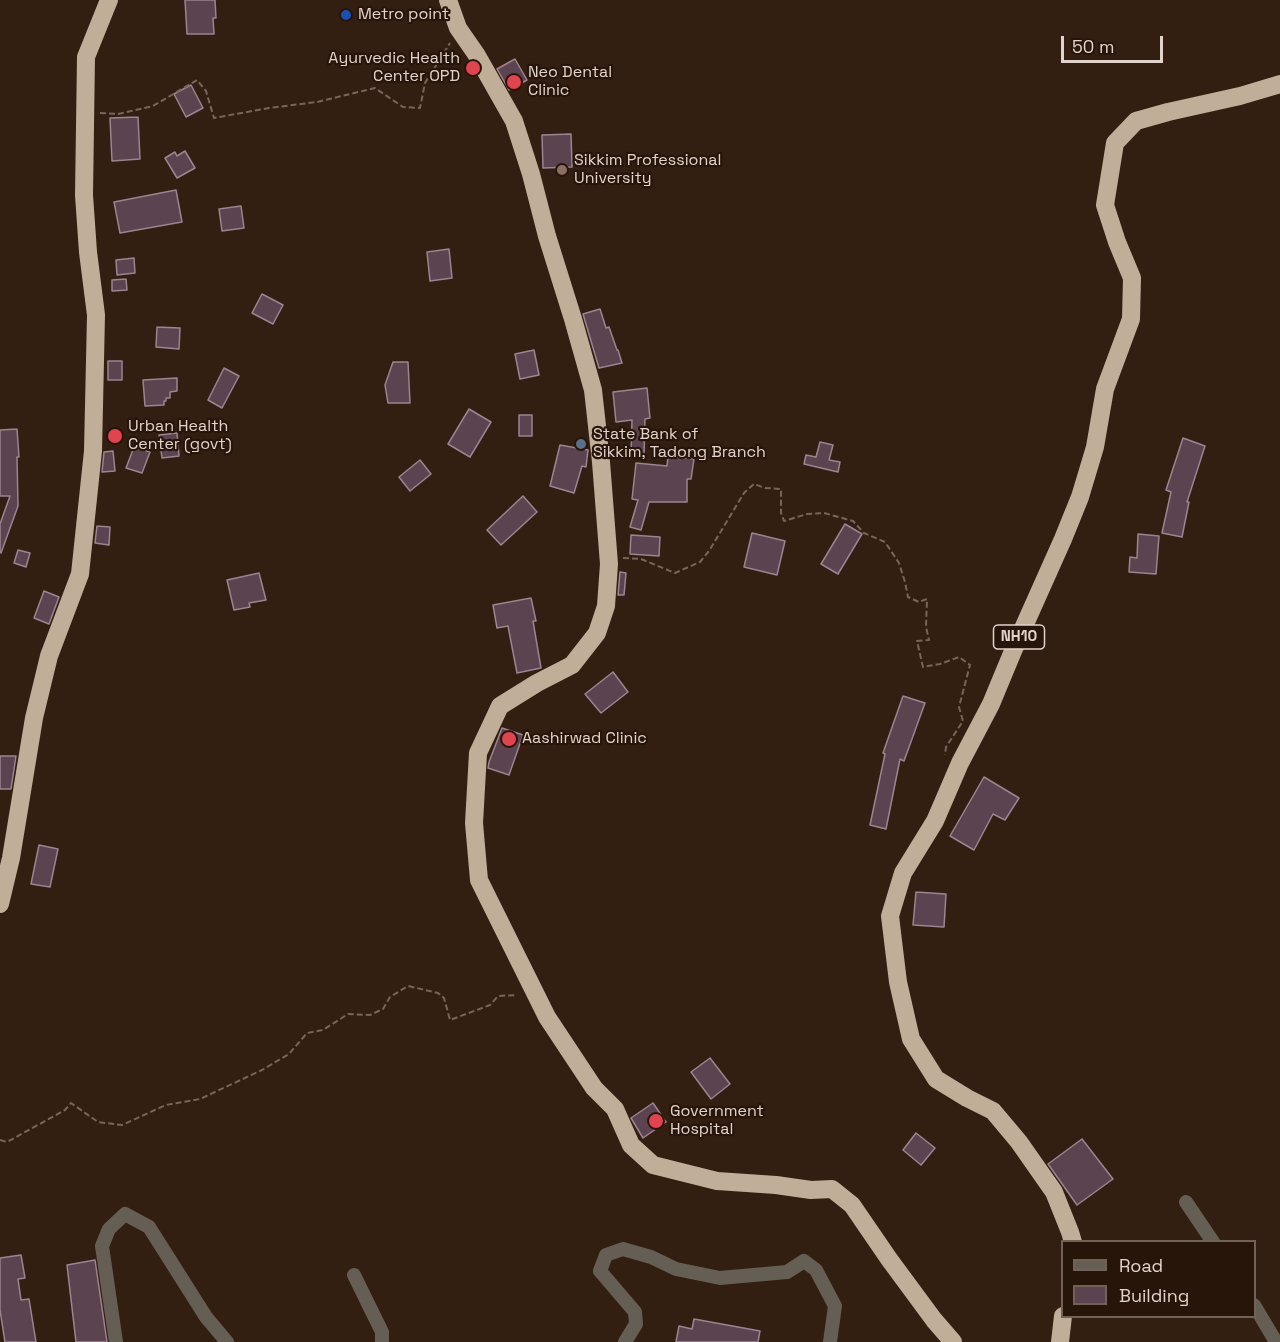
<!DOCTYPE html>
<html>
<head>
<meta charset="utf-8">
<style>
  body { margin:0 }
  #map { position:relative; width:1280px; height:1342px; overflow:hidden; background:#321f12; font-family:"Space Grotesk",sans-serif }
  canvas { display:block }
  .legend { position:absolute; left:1061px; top:1240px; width:195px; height:78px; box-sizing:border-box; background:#281509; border:2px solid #726157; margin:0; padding:8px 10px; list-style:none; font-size:18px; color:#e1d3cb }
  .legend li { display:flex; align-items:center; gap:12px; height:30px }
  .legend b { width:30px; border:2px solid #726157 }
  .scale { position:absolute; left:1061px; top:36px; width:102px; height:27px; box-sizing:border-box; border:3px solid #e1d3cb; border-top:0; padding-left:8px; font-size:18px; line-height:21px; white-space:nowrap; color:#e1d3cb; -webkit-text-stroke:4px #281509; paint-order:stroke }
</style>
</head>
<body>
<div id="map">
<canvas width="1280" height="1342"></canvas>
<ul class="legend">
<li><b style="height:8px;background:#655e55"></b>Road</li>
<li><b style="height:16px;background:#5b434f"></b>Building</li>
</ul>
<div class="scale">50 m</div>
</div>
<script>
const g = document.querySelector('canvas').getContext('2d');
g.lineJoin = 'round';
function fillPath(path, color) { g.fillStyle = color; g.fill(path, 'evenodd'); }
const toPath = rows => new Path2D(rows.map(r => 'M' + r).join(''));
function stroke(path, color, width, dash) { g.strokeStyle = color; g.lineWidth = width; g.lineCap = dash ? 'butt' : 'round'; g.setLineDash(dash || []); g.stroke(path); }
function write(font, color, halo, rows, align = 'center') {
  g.font = font + ' "Space Grotesk",sans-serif'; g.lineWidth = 4.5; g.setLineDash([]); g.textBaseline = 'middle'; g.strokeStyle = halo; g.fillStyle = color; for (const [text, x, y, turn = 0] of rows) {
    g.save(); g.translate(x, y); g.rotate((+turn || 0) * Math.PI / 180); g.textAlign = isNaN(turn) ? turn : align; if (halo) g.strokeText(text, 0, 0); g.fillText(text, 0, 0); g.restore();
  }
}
const building = toPath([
  [185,0,215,0,216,18,213,18,214,34,187,34,185,0],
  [515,59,527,80,509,90,497,69,515,59],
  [191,85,203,108,186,117,174,94,191,85],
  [138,117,140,159,112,161,110,118,138,117],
  [571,134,572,167,543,168,542,135,571,134],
  [185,151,195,168,177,178,165,158,175,152,177,156,185,151],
  [176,190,182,222,120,233,114,202,176,190],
  [241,206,244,228,222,231,219,209,241,206],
  [449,249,452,278,430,281,427,252,449,249],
  [134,258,135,273,117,275,116,260,134,258],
  [126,279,127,290,112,291,112,280,126,279],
  [262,294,283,305,273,324,252,313,262,294],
  [600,309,606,328,609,327,617,350,618,350,622,363,599,368,583,314,600,309],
  [157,327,180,328,179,349,156,347,157,327],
  [534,350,539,375,520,379,515,354,534,350],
  [108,361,122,361,122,380,108,380,108,361],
  [393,362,408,362,410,403,388,403,385,385,393,362],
  [224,368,239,376,222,408,208,400,224,368],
  [177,378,177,391,170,392,170,398,166,398,166,401,164,401,164,405,145,406,143,380,177,378],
  [647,388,650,418,645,419,644,456,631,455,632,420,616,422,613,392,647,388],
  [469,409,491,422,470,457,448,444,469,409],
  [519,415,532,415,532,436,519,436,519,415],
  [17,429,19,457,17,457,18,506,1,553,0,552,0,524,10,496,0,496,0,430,17,429],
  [177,433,179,456,162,458,159,435,177,433],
  [1183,438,1205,446,1187,502,1189,502,1182,537,1162,533,1171,492,1166,490,1183,438],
  [820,442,833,445,829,460,840,462,838,472,804,464,806,455,816,457,820,442],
  [560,445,588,450,586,467,582,466,574,493,550,486,560,445],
  [134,447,150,452,142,473,126,468,134,447],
  [113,451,115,471,102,472,104,452,113,451],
  [668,456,694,459,691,479,687,479,687,502,649,502,641,530,630,527,638,500,632,499,636,463,667,466,668,456],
  [420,460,431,474,410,491,399,477,420,460],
  [523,496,537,512,501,545,487,530,523,496],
  [845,524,862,534,838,574,821,564,845,524],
  [97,526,110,527,109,545,95,543,97,526],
  [752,533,785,541,777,575,744,567,752,533],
  [1138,534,1159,536,1156,574,1129,572,1130,557,1137,558,1138,534],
  [631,535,660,537,659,556,630,554,631,535],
  [18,550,30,553,26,567,14,563,18,550],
  [620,572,626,573,624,595,618,595,620,572],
  [259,573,266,600,249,603,250,607,234,610,227,580,259,573],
  [44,591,59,597,49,624,34,618,44,591],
  [531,598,536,621,533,621,541,668,517,673,508,626,497,628,493,605,531,598],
  [613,672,628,692,601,713,585,694,613,672],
  [903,696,925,703,904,761,900,759,886,829,870,825,885,754,883,753,903,696],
  [502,728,523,735,509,775,488,768,489,762,502,728],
  [0,756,16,756,11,789,0,789,0,756],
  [984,777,1019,798,1005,820,993,814,974,850,950,836,984,777],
  [39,845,58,849,50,887,31,884,39,845],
  [916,892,946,894,944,927,913,925,916,892],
  [710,1058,730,1084,711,1099,691,1072,710,1058],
  [653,1103,666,1122,643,1138,631,1118,653,1103],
  [916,1133,935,1148,921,1165,903,1150,916,1133],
  [1082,1139,1113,1179,1077,1205,1048,1164,1082,1139],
  [21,1255,25,1278,18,1279,21,1300,29,1299,36,1342,5,1342,0,1310,0,1258,21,1255],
  [95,1260,107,1342,76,1342,67,1265,95,1260],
  [694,1319,760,1331,758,1342,676,1342,679,1326,692,1329,694,1319]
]);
fillPath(building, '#5b434f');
stroke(building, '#9e8391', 1.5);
stroke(toPath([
  [100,113,118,114,153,106,197,80,206,91,214,118,269,108,317,102,375,88,403,107,420,108,425,83,450,43],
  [623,558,641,559,675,573,700,562,709,551,744,493,754,484,765,488,781,489,781,513,784,521,807,514,824,513,853,521,864,533,885,542,899,563,905,582,908,597,919,602,927,599,926,627,929,640,917,641,923,667,940,664,959,657,970,665,959,707,963,721,946,747,945,755],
  [0,1140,7,1142,65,1110,71,1103,98,1122,122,1125,166,1105,200,1099,262,1070,289,1054,307,1033,323,1030,348,1014,370,1015,383,1009,390,997,408,986,438,993,444,998,450,1020,490,1005,498,996,517,995]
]), '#77655a', 2, [6, 3]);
stroke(toPath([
  [1186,1202,1213,1242],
  [354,1275,382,1332,382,1342],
  [1254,1305,1276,1342],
  [116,1342,102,1246,109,1229,125,1214,149,1227,206,1317,227,1342],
  [625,1342,636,1324,635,1312,600,1271,606,1255,623,1249,651,1257,676,1269,720,1278,787,1272,804,1261,816,1270,835,1306,830,1342]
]), '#655e55', 14);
stroke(toPath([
  [448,0,458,28,476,54,514,121,531,174,547,236,573,319,593,390,601,462,609,564,606,606,597,633,572,665,537,683,500,706,478,753,474,823,479,880,547,1017,594,1088,615,1109,631,1145,653,1165,717,1181,776,1185,811,1190,832,1189,852,1205,889,1259,934,1320,953,1342],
  [0,904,11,858,34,718,49,656,80,574,93,451,96,315,88,252,84,195,86,57,109,0],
  [1073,1242,1070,1232,1054,1192,1019,1142,993,1111,967,1098,936,1079,911,1039,898,982,890,916,903,873,935,821,960,763,991,704,1013,651,1063,539,1080,497,1095,447,1105,389,1131,319,1132,278,1117,242,1105,205,1115,143,1136,121,1168,112,1240,96,1280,84],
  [1060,1342,1063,1316]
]), '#c1ae98', 18);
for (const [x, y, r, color] of [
  [346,15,6,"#1a4fb4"],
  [473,68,8,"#e0444e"],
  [514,82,8,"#e0444e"],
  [562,170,6,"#8d6e63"],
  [115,436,8,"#e0444e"],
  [581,444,6,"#5c6f8a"],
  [509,739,8,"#e0444e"],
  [656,1121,8,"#e0444e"]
]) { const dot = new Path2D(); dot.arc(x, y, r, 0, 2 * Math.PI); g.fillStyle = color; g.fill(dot); stroke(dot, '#281509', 2); }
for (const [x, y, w] of [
  [1019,637,51]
]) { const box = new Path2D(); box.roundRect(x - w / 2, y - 12, w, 24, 4.5); g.fillStyle = '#281509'; g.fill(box); stroke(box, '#e1d3cb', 1.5); }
write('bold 15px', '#e1d3cb', null, [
  ["NH10",1019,637]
]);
write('16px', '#e1d3cb', '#281509', [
  ["Metro point",358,15],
  ["Ayurvedic Health",460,59,"right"],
  ["Center OPD",460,77,"right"],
  ["Neo Dental",528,73],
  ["Clinic",528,91],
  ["Sikkim Professional",574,161],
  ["University",574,179],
  ["Urban Health",128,427],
  ["Center (govt)",128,445],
  ["State Bank of",593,435],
  ["Sikkim, Tadong Branch",593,453],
  ["Aashirwad Clinic",522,739],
  ["Government",670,1112],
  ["Hospital",670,1130]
], 'left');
</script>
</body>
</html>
